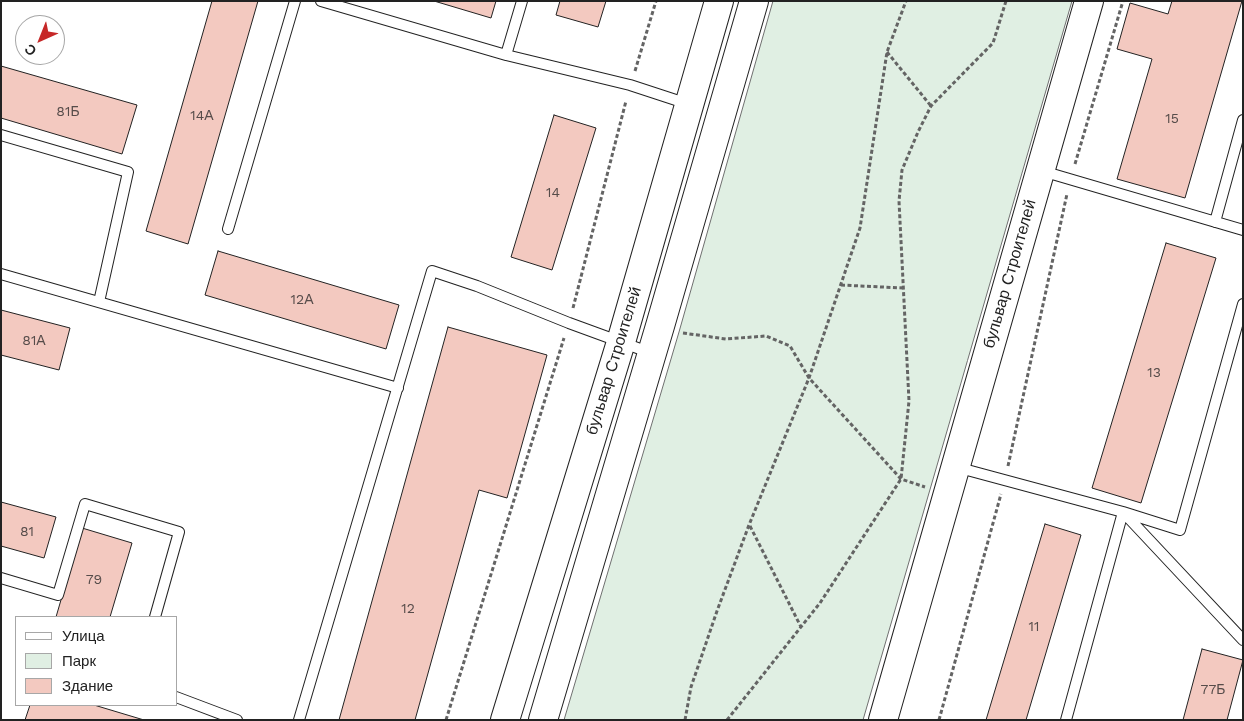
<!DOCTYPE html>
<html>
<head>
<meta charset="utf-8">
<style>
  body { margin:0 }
  #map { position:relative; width:1244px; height:721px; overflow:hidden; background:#fff; font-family:"Work Sans",sans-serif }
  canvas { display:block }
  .frame { position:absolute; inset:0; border:2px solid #222; pointer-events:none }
  .legend { position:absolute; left:15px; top:616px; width:162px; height:90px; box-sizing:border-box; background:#fff; border:1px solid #a7a7a7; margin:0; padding:6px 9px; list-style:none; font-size:15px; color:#222 }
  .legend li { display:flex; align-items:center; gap:10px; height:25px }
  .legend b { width:25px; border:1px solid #a7a7a7 }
  .north { position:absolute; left:15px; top:15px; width:50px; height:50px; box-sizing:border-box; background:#fff; border:1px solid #a7a7a7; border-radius:50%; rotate:224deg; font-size:14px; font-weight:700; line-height:20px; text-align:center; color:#222 }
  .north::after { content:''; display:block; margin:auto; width:18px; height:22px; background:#c62828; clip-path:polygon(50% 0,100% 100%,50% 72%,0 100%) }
</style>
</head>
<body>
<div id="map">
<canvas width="1244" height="721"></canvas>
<div class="frame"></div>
<ul class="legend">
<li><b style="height:6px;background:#fff"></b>Улица</li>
<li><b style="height:14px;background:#e0efe3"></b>Парк</li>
<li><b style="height:14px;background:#f3c9c0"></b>Здание</li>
</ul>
<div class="north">С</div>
</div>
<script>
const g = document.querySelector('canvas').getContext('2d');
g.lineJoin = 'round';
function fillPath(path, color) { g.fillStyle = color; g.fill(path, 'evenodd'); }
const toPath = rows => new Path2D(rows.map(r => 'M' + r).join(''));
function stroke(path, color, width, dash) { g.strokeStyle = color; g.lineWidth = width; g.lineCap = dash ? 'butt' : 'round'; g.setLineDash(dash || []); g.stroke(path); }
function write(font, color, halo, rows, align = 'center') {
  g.font = font + ' "Work Sans",sans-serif'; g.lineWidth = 4; g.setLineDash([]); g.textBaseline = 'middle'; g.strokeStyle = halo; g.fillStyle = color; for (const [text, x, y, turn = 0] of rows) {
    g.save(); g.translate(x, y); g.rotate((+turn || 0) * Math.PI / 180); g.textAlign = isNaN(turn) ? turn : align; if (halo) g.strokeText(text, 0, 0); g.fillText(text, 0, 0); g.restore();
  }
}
const green = toPath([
  [773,1,1072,1,863,720,564,720,679,332,773,1]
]);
fillPath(green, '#e0efe3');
stroke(green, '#6f6f6f', 1);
const building = toPath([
  [212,1,258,1,188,244,146,231,212,1],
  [434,1,496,1,491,18,434,1],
  [560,1,606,1,598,27,556,15,560,1],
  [1172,1,1242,1,1185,198,1117,179,1152,59,1117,49,1130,3,1168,14,1172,1],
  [1,66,137,105,122,154,1,118,1,66],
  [554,115,596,128,552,270,511,257,554,115],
  [1166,243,1216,258,1141,503,1092,488,1166,243],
  [218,251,399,305,386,349,205,295,218,251],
  [1,310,70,328,59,370,1,355,1,310],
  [448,327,547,355,507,498,479,490,415,720,339,720,448,327],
  [1,502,56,517,44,558,1,546,1,502],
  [1045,524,1081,535,1026,720,986,720,1045,524],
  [82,528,132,543,110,617,56,617,82,528],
  [1202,649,1243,660,1227,720,1183,720,1202,649],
  [30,705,94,705,144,720,25,720,30,705]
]);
fillPath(building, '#f3c9c0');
stroke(building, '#222', 1);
const lane = toPath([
  [321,1,506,55,630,85,688,104],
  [506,55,522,1],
  [1,135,128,172,99,302],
  [1042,171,1243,230],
  [1215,222,1243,120],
  [228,229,295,1],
  [1,274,398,388],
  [956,467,1123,512,1243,640],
  [1,578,58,595,85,504,179,532,155,617],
  [176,697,237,720],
  [299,720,432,271,477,286,569,323,651,353],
  [1066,720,1123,512,1180,530,1243,304]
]);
const secondary = toPath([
  [505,720,621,342,719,1],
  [543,720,660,326,754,1],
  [883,720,1089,1]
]);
stroke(lane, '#222', 12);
stroke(secondary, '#222', 30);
stroke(toPath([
  [887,52,931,106],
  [635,71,656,1],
  [1075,164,1123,1],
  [841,285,903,288],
  [573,308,626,101],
  [683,333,726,339,766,336,790,346,809,378,901,479,925,487],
  [1008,466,1067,194],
  [750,526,801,627],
  [446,720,564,338],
  [685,720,691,687,717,611,749,525,809,378,860,228,887,52,906,1],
  [727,720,820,603,901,479,909,401,899,201,902,170,918,132,931,106,993,43,1006,1],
  [939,720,1001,494]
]), '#646464', 3, [4, 2.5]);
stroke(lane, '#fff', 10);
stroke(secondary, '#fff', 28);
write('14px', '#564c4a', null, [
  ["81Б",68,112],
  ["14А",202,116],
  ["15",1172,119],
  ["14",553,193],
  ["12А",302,300],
  ["81А",34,341],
  ["13",1154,373],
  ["81",27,532],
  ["79",94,580],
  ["12",408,609],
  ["11",1034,627],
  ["77Б",1213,690]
]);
write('16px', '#222', '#fff', [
  ["бульвар Строителей",1010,274,-74],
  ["бульвар Строителей",614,361,-73]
]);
</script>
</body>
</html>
